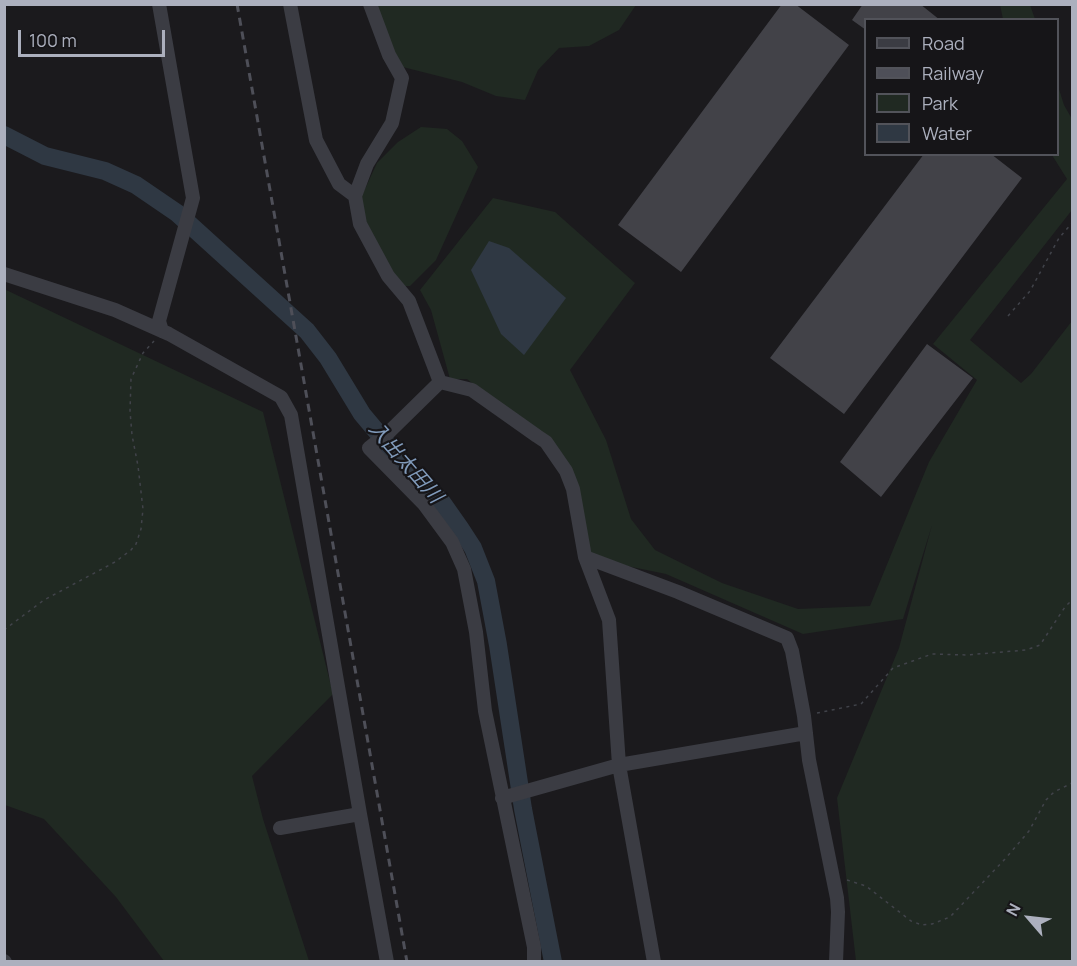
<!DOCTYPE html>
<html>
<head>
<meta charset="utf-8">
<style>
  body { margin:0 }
  #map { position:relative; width:1077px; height:966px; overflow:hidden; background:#1b1a1d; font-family:Manrope,sans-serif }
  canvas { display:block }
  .frame { position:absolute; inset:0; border:6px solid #acb0be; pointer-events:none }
  .legend { position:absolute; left:864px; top:18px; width:195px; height:138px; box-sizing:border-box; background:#161518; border:2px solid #52535a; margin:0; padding:8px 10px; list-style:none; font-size:18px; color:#acb0be }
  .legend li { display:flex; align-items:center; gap:12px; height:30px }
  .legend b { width:30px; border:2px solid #52535a }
  .north { position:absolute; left:999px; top:888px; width:60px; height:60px; -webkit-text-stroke:4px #161518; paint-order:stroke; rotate:298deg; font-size:16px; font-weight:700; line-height:24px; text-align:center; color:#acb0be }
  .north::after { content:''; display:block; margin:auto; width:21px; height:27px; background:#acb0be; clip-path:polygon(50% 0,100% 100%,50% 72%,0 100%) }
  .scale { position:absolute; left:18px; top:30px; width:147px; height:27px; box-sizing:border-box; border:3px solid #acb0be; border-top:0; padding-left:8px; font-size:18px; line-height:21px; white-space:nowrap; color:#acb0be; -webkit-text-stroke:4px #161518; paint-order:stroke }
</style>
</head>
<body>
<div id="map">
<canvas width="1077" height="966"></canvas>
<div class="frame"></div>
<ul class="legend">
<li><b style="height:8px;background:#3b3c43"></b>Road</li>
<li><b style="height:8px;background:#4e4f58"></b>Railway</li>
<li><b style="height:16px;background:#202922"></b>Park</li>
<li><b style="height:16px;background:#2f3843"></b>Water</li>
</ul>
<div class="north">N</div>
<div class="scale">100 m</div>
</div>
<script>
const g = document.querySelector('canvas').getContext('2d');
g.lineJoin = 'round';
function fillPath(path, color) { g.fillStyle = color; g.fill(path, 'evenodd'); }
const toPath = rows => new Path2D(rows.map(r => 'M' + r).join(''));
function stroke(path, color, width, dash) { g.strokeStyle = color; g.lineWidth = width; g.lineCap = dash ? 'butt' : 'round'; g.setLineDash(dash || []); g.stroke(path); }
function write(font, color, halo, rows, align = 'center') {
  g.font = font + ' Manrope,"Noto Sans JP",sans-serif'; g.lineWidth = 4.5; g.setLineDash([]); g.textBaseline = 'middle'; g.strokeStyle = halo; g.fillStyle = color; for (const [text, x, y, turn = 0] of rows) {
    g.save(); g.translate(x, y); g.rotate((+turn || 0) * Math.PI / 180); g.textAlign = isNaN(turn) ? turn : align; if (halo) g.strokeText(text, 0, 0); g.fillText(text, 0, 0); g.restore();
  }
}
fillPath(toPath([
  [371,5,636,5,619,30,589,46,559,48,538,70,525,100,496,96,462,82,395,65],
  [1000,5,1030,5,1035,19,1003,19],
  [1058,86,1064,105,1072,119,1072,210,970,340,1021,383,1031,374,1072,321,1072,961,856,961,837,798,899,648,932,525,903,619,803,634,666,574,593,559,566,471,537,436,467,379,450,379,431,310,420,290,493,198,555,212,635,283,570,370,606,440,631,519,655,550,722,583,798,609,870,606,929,462,977,380,933,344,1067,179,1052,155,1058,154],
  [421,127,447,129,462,141,478,167,436,260,410,286,396,286,358,204,377,163,398,142],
  [4,289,263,412,333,694,252,776,263,819,309,961,164,961,116,897,44,819,5,805]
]), '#202922');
fillPath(toPath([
  [489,241,509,248,566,298,524,355,501,334,471,270]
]), '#2f3843');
stroke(toPath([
  [4,135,45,156,105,171,136,185,177,213,307,331,328,358,362,414,414,476,441,501,460,528,473,548,486,581,498,645,523,809,553,962]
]), '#2f3843', 18);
fillPath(toPath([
  [782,4,795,4,849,45,681,272,618,225],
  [863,4,920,4,940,20,866,20,866,30,852,20],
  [924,154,991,154,1022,178,844,414,770,358],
  [927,344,973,378,881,497,840,462]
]), '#424248');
stroke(toPath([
  [1008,316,1030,291,1059,238,1072,223],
  [4,630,44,600,115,562,131,550,136,544,141,529,143,509,138,466,132,435,130,411,131,379,143,353,154,341],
  [817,713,861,704,893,668,932,654,967,655,1026,650,1040,645,1065,607,1072,600],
  [847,880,866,886,911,921,922,925,932,924,950,917,1005,859,1029,831,1046,800,1054,792,1072,783]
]), '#41434a', 1.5, [3, 4.5]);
stroke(toPath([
  [159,4,193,198,159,321,162,331],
  [290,4,316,140,339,184,355,196],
  [370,4,389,55,402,78,392,123,367,164,355,196,360,224,388,276,409,301,440,382,472,390,537,436,546,442,566,471,573,489,585,557,609,620,619,765,654,962],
  [4,274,115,310,169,334,281,397,291,415,360,814,387,962],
  [440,382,389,432,369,448,424,504,452,542,464,569,476,632,485,711,534,947,534,962],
  [585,557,678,592,787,638,792,651,804,716,809,760,837,898,838,912,836,962],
  [502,798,619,765,806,733],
  [280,828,360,814],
  [4,961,5,962]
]), '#3b3c43', 14);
stroke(toPath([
  [237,4,407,962]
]), '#4e4f58', 3, [8, 6]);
write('italic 20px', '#819bbb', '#161518', [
  ["入出太田川",405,463,49]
]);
</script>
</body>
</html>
